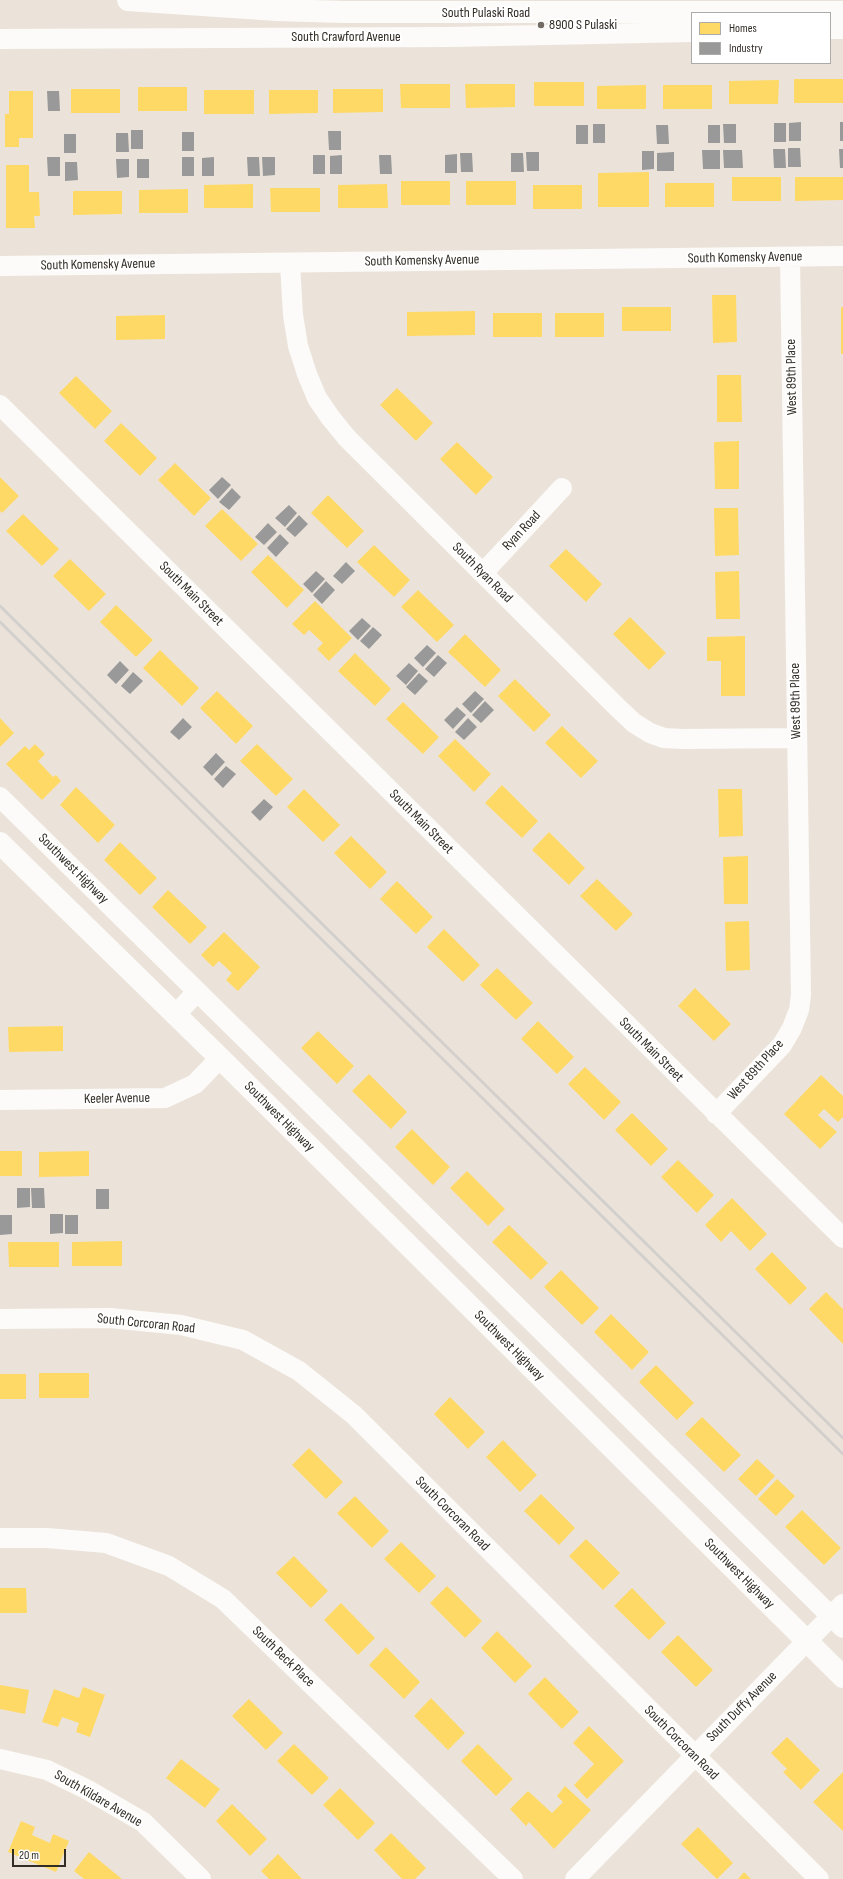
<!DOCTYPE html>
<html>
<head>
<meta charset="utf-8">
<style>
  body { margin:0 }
  #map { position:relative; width:843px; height:1879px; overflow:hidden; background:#ebe3d9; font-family:"Sofia Sans Condensed",sans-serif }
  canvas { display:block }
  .legend { position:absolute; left:691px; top:12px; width:140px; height:52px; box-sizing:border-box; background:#fff; border:1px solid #adaba8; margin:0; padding:5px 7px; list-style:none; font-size:12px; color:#312c25 }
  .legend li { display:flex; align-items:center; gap:8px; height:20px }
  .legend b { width:20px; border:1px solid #adaba8 }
  .scale { position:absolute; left:12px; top:1849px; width:54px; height:18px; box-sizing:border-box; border:2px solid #312c25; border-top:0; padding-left:5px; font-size:12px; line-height:14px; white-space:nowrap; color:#312c25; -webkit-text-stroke:3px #fff; paint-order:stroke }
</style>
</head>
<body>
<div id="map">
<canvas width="843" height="1879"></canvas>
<ul class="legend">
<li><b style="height:11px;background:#ffd966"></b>Homes</li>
<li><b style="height:11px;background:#999"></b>Industry</li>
</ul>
<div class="scale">20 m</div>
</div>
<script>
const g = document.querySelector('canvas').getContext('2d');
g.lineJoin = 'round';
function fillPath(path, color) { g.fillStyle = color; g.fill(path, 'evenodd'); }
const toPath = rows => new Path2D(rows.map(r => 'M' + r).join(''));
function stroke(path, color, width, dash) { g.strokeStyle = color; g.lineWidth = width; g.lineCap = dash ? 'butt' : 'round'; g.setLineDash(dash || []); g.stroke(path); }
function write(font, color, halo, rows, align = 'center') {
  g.font = font + ' "Sofia Sans Condensed",sans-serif'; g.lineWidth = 4; g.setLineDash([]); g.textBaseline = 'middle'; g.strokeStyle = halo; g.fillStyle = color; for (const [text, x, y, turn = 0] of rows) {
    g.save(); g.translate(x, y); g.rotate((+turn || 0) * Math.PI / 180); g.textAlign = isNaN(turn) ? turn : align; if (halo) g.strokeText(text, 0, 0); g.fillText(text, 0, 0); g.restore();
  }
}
fillPath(toPath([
  [794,79,843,79,843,103,794,103],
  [779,80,778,104,729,104,729,81],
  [534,82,584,82,584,106,534,106],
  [400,84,450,84,450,108,401,108],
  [465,84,515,84,515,107,466,108],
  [646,85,646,109,597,109,597,86],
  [663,85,712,85,712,109,663,109],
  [138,87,187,87,187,111,138,111],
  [71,89,120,89,120,113,71,113],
  [333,89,383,89,383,112,333,113],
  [204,90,254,90,254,114,204,114],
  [269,90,318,90,318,113,269,114],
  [9,91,33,91,33,138,19,138,19,147,5,147,5,114,9,114],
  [6,165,29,165,29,192,39,192,40,216,34,216,35,228,6,228],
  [649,172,649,207,598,207,598,173],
  [732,177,781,177,781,201,732,201],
  [795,177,843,177,843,200,795,201],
  [401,181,450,181,450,205,401,205],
  [466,181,516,181,516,205,466,205],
  [665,183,714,183,714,207,665,207],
  [253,184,253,208,204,208,204,185],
  [387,184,388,208,338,208,338,185],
  [533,185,582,185,582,209,533,209],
  [270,188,320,188,320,212,271,212],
  [188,189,188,213,139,213,139,190],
  [73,191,122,191,122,214,73,215],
  [712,295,736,295,737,342,713,343],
  [622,307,671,307,671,331,622,331],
  [841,307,843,307,843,354,841,354],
  [475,311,475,335,407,336,407,312],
  [493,313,542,313,542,337,493,337],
  [555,313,604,313,604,337,555,337],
  [165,315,165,339,116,340,116,316],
  [717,375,741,375,742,422,717,422],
  [76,376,112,411,95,429,59,393],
  [397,388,433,423,416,441,380,405],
  [121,423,157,458,140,476,104,441],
  [739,441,739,489,715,489,714,442],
  [457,442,493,477,476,495,440,459],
  [175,463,211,498,194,516,158,480],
  [0,477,19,496,2,513,0,511],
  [328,495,364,531,347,548,311,513],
  [714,508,738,508,739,555,715,556],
  [222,509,258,544,241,561,205,526],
  [23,514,59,549,42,566,6,531],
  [374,545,410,580,394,597,357,562],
  [566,549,602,584,586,602,549,566],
  [268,555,304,590,287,608,251,572],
  [70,559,106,594,89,611,53,576],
  [739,571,740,619,716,619,715,572],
  [418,590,454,625,437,642,401,607],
  [315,601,352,638,329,661,317,649,323,643,309,630,304,635,292,624],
  [116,605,153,640,136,657,100,622],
  [630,617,666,653,649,670,613,634],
  [465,634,501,670,485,687,448,652],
  [745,636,745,696,721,696,721,661,707,661,707,637],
  [160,650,199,688,182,706,143,668],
  [355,653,391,689,375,706,338,671],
  [515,679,551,715,534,732,498,696],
  [217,691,253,726,236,744,200,708],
  [403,702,439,737,423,754,386,719],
  [0,718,14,733,0,747],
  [562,726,598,761,581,778,545,743],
  [455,739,491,774,474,792,438,756],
  [35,744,45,754,38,761,53,777,56,775,61,781,42,800,6,764,25,746,29,750],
  [257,744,293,779,276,796,240,761],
  [502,785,538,821,522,838,485,803],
  [76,787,115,825,98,843,60,805],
  [304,789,340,825,323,842,287,807],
  [718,789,742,789,743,836,719,837],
  [549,832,585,868,569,885,532,850],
  [351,836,387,872,370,889,334,853],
  [120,842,157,878,140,895,104,860],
  [748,856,748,904,724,904,723,857],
  [597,879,633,914,616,931,580,896],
  [397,881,433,917,416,934,380,899],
  [168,890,207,927,190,944,152,907],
  [749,921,750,970,726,971,725,922],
  [444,929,480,965,463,982,427,947],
  [224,932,260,967,238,991,226,980,232,973,219,961,213,967,201,955],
  [497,968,533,1003,516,1020,480,985],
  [695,988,731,1024,714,1041,678,1006],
  [538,1021,574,1057,557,1074,521,1039],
  [63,1026,63,1051,9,1052,8,1027],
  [318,1031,354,1066,337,1084,301,1048],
  [585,1067,621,1102,604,1120,568,1084],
  [369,1074,407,1112,391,1129,352,1091],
  [821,1075,843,1096,843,1117,838,1122,824,1109,818,1115,837,1132,820,1149,784,1114],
  [632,1113,668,1149,651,1166,615,1130],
  [412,1129,450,1167,433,1185,395,1147],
  [0,1151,22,1151,22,1176,0,1176],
  [89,1151,89,1176,39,1177,39,1152],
  [678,1160,714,1195,697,1213,661,1177],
  [467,1171,505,1209,488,1226,450,1188],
  [732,1198,767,1234,750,1251,731,1231,721,1242,705,1225],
  [509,1225,548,1263,531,1280,492,1242],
  [122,1241,122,1266,72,1266,72,1242],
  [8,1242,59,1242,59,1267,9,1267],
  [772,1252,807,1288,790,1305,755,1269],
  [561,1270,599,1308,582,1325,544,1287],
  [826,1292,843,1309,843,1344,809,1309],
  [611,1314,649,1352,632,1370,594,1332],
  [656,1365,694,1403,677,1420,639,1382],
  [39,1373,89,1373,89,1398,39,1398],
  [0,1374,26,1374,26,1399,0,1399],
  [450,1397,485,1432,468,1449,434,1414],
  [702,1417,741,1455,724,1472,685,1434],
  [503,1440,537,1475,520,1492,486,1457],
  [309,1448,343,1482,326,1499,292,1465],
  [757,1459,775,1476,756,1496,738,1479],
  [777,1479,795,1496,776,1516,758,1499],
  [541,1494,575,1528,559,1545,524,1511],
  [355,1496,389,1531,372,1548,337,1513],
  [802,1510,841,1548,824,1565,785,1527],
  [586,1539,620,1573,603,1590,569,1556],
  [401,1542,436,1576,419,1593,384,1559],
  [294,1556,328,1591,311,1608,276,1573],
  [447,1586,482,1621,465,1638,430,1603],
  [0,1588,26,1588,27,1613,0,1613],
  [632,1588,666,1623,649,1640,614,1606],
  [341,1603,375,1638,358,1655,324,1620],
  [497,1631,532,1666,515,1683,481,1648],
  [678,1635,713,1670,696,1687,661,1652],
  [386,1647,420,1682,404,1699,369,1665],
  [545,1677,579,1712,562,1729,528,1694],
  [0,1685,29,1690,25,1714,0,1709],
  [83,1687,105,1695,90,1737,76,1732,79,1723,62,1717,58,1727,42,1722,54,1689,79,1698],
  [431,1698,465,1733,448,1750,414,1716],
  [249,1699,283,1733,266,1750,232,1716],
  [589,1726,624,1761,587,1799,574,1785,594,1764,573,1743],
  [787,1737,820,1770,801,1790,783,1772,787,1769,771,1753],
  [294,1744,329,1778,312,1795,277,1761],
  [478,1744,513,1779,496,1796,461,1761],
  [181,1759,220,1789,205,1808,166,1778],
  [843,1772,843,1831,813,1802],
  [565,1786,591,1810,554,1849,529,1822,526,1826,510,1809,528,1791,552,1813,563,1802,557,1796],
  [340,1788,375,1823,358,1840,323,1805],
  [232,1804,267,1839,250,1856,216,1821],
  [21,1821,35,1827,32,1835,50,1843,53,1834,69,1841,56,1872,8,1852],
  [698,1827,733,1863,717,1879,681,1844],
  [391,1833,426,1868,415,1879,402,1879,374,1850],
  [89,1852,122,1879,84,1879,74,1871],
  [278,1854,302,1879,269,1879,261,1871],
  [744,1872,751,1879,738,1879]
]), '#ffd966');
fillPath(toPath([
  [47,91,59,91,60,111,48,111],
  [801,122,801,141,789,141,789,123],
  [840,122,843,122,843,141,840,141],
  [774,123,786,123,786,142,774,142],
  [593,124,605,124,605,143,593,143],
  [723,124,736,124,736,143,724,143],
  [576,125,588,125,588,144,576,144],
  [656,125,668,125,669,144,657,144],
  [708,125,720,125,720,143,708,143],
  [131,130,143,130,143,149,131,149],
  [328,131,341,131,341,150,329,150],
  [182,132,194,132,194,151,182,151],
  [116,133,128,133,129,152,116,152],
  [64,134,76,134,76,153,64,153],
  [788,148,800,148,801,167,788,167],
  [773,149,785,149,786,168,774,168],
  [839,149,843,149,843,168,840,168],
  [702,150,720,150,720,169,703,169],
  [723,150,742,150,743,168,724,168],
  [642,151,654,151,654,169,642,170],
  [526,152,539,152,539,171,527,171],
  [674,152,674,171,657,171,657,153],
  [460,153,472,153,473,172,461,172],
  [511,153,523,153,524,172,511,172],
  [457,154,457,173,445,173,445,155],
  [313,155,325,155,325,174,313,174],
  [342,155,342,174,330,174,330,156],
  [379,155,391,155,392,174,380,174],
  [47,157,60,157,60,176,48,176],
  [182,157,194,157,194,176,182,176],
  [214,157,214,176,202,176,202,158],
  [247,157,259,157,260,176,248,176],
  [262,157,275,157,275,175,263,176],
  [116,159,129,159,129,177,117,178],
  [137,159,149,159,149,178,137,178],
  [65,162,77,162,78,180,65,181],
  [222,477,231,485,218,499,209,490],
  [232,488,241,497,229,510,219,502],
  [289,505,297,513,285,527,275,518],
  [299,515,308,524,295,537,286,529],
  [268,523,277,532,264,545,255,537],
  [280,534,289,543,276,557,267,548],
  [346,562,355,571,342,584,333,576],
  [316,571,325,579,312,593,303,584],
  [326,581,335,590,322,604,313,595],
  [362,618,371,626,358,640,349,631],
  [373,627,382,635,369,649,360,641],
  [427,645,436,653,423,667,414,658],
  [438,655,447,663,434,677,425,669],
  [120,661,129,670,116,684,107,675],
  [409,663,418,671,406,685,396,676],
  [133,672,143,681,130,694,121,686],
  [419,673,428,681,415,695,406,687],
  [475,691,484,699,471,713,462,704],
  [485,701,494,710,481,723,472,715],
  [457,707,466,715,453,729,444,720],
  [183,718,192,727,179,740,170,732],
  [468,718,477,727,464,740,455,732],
  [216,753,225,762,212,776,203,767],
  [226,766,236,774,223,788,214,779],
  [264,799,273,807,260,821,251,812],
  [17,1188,30,1188,30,1207,17,1208],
  [31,1188,44,1188,45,1208,32,1208],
  [96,1189,109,1189,109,1209,96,1209],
  [50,1214,63,1214,63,1233,50,1234],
  [0,1215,12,1215,12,1234,0,1235],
  [65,1215,78,1215,78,1234,65,1234]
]), '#999');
stroke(toPath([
  [830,29,843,29],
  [0,39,450,37,692,32],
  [290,263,293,315,298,346,307,374,317,398,330,417,347,438,618,708,634,723,650,733,664,738,683,739,797,738],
  [0,266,843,256],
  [0,405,843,1238],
  [483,573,562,488],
  [0,797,843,1628],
  [175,1015,197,992],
  [0,1100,165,1098,195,1084,220,1058],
  [716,1114,782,1045,792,1028,799,1010,801,995,790,257],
  [0,1319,110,1318,181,1325,243,1340,299,1371,354,1415,819,1879],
  [0,1538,47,1538,106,1543,169,1566,223,1599,513,1879],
  [0,1759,47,1770,86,1789,143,1822,201,1879],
  [575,1879,843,1604]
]), '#fcfbf9', 20);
stroke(toPath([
  [128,0,277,10,344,12,843,12]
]), '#fcfbf9', 22);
stroke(toPath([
  [0,843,220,1058,843,1677]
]), '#fcfbf9', 22);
stroke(toPath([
  [0,606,843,1438],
  [0,622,843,1454]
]), '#d2cfcc', 3);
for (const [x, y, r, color] of [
  [541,25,4,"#726c64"]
]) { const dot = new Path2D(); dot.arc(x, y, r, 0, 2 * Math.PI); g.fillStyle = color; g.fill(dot); stroke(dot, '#fff', 1.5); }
write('14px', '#312c25', '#fff', [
  ["South Pulaski Road",486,13],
  ["South Crawford Avenue",346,37],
  ["South Komensky Avenue",745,258,-1],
  ["South Komensky Avenue",422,261,-1],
  ["South Komensky Avenue",98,265,-1],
  ["West 89th Place",792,377,-91],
  ["Ryan Road",522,531,-47],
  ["South Ryan Road",482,573,45],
  ["South Main Street",191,594,45],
  ["West 89th Place",796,701,-91],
  ["South Main Street",421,822,45],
  ["Southwest Highway",73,869,45],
  ["South Main Street",651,1050,45],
  ["West 89th Place",756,1070,-48],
  ["Keeler Avenue",117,1099,-1],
  ["Southwest Highway",279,1117,45],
  ["South Corcoran Road",146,1324,6],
  ["Southwest Highway",509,1346,45],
  ["South Corcoran Road",452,1514,45],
  ["Southwest Highway",739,1574,45],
  ["South Beck Place",283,1657,44],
  ["South Duffy Avenue",742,1707,-45],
  ["South Corcoran Road",681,1743,45],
  ["South Kildare Avenue",98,1799,30]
]);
write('14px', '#312c25', '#fff', [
  ["8900 S Pulaski",549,25]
], 'left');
</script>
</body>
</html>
